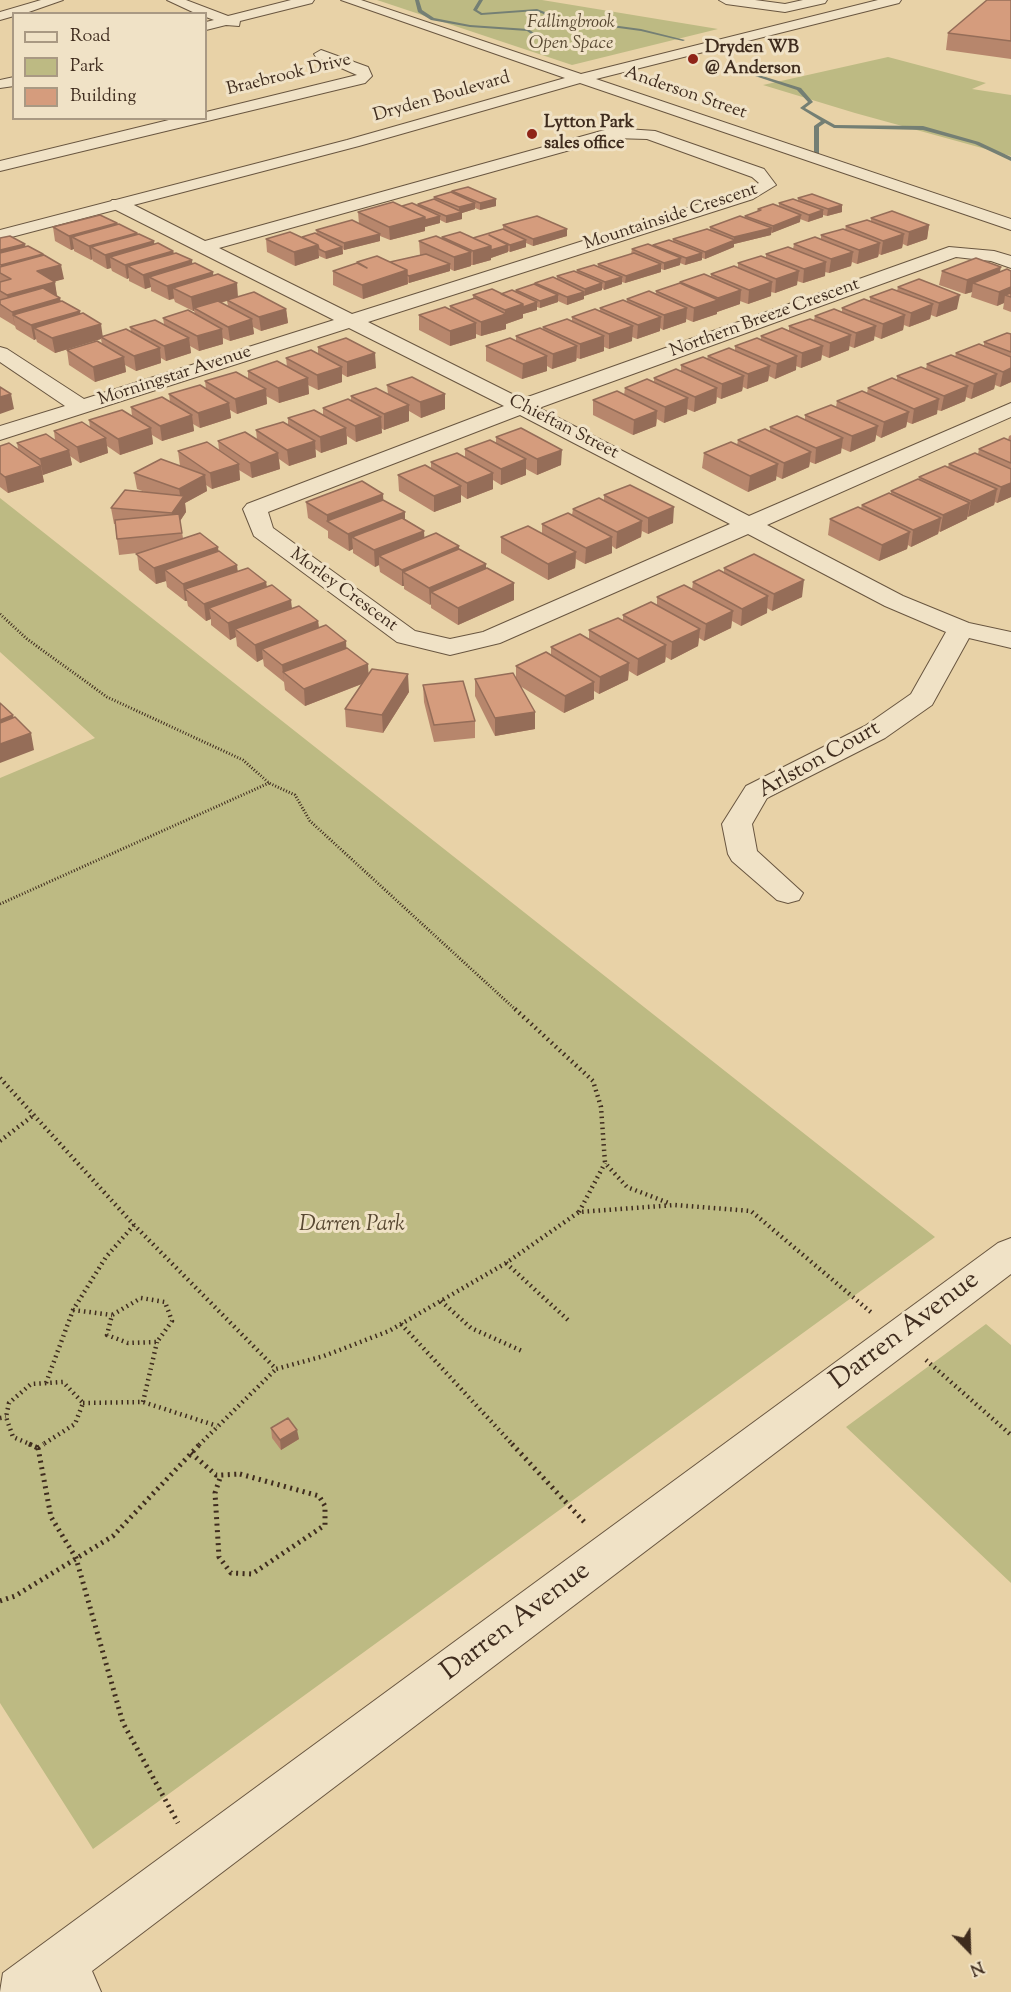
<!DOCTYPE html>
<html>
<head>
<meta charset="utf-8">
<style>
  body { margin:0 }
  #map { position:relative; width:1011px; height:1992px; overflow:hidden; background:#e8d2a7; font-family:"Sorts Mill Goudy",serif }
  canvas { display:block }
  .legend { position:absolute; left:12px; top:12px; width:195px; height:108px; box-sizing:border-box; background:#f0e2c6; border:2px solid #a99983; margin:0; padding:8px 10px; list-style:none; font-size:18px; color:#3f2c1e }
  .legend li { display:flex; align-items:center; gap:12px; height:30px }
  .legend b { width:30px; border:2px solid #a99983 }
  .north { position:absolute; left:939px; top:1920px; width:60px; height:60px; -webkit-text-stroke:4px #f0e2c6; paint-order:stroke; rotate:157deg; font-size:16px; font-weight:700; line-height:24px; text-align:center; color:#3f2c1e }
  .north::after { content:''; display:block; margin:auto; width:21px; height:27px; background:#3f2c1e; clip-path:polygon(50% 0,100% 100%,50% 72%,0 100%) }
</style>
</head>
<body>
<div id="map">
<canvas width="1011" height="1992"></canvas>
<ul class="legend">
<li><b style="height:8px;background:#f0e2c6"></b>Road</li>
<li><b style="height:16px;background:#bdba83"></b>Park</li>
<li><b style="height:16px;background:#d59c7d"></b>Building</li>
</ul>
<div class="north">N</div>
</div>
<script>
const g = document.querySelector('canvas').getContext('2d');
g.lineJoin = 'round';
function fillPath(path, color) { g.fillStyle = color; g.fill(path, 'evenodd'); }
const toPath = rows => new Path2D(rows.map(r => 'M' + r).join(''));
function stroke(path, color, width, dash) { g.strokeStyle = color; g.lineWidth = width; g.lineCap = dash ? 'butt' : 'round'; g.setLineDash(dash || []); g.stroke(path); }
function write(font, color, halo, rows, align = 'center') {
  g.font = font + ' "Sorts Mill Goudy",serif'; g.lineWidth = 6; g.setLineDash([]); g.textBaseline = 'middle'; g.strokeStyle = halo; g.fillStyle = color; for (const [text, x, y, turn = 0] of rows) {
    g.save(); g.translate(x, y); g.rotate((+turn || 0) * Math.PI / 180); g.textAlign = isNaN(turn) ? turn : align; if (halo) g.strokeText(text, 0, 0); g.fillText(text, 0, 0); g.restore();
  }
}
fillPath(toPath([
  [377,0,542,0,718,29,572,65],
  [888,57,986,83,972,89,1011,95,1011,156,855,113,763,85],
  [0,498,935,1237,93,1849,0,1703,0,778,95,738,0,652],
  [986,1324,1011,1345,1011,1583,846,1427]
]), '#bdba83');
fillPath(toPath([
  [415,0,419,0,422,10,434,18,470,25,528,29,557,48,553,49,527,31,470,27,431,20,418,12,415,0],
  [479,0,483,0,477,10,482,13,537,9,560,18,641,29,685,40,683,41,641,31,559,20,536,11,481,15,473,10,479,0],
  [743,70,801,88,813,102,805,108,835,125,923,126,979,142,1011,157,1011,161,975,144,923,130,834,128,825,123,819,127,819,156,814,157,814,126,821,121,800,108,808,102,797,90,743,72,743,70]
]), '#747f74');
const minor = toPath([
  [41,0,63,0,23,14,14,14,14,16,0,20,0,12,41,0],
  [167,0,186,0,228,16,291,0,314,0,312,3,240,21,239,26,226,25,206,30,206,22,214,20,206,17,206,14,197,14,167,0],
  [719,0,755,0,785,4,803,0,827,0,825,3,785,12,726,4,719,0],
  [321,50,368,67,372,76,365,83,0,171,0,161,177,118,206,118,206,112,357,75,316,57,314,54,321,50],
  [14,77,14,86,0,88,0,80,14,77],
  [612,128,655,131,764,169,776,185,753,199,368,322,522,399,949,247,994,251,1011,256,1011,268,991,261,956,257,539,408,749,516,1011,403,1011,417,767,525,903,596,969,623,1011,632,1011,648,969,638,932,705,885,738,767,798,752,824,757,851,803,893,799,900,788,903,777,900,732,861,728,854,722,824,746,786,865,726,911,694,946,632,885,606,748,534,500,643,450,655,397,642,254,536,243,509,247,504,504,406,349,328,0,440,0,426,65,406,0,362,0,347,7,349,84,399,334,320,112,208,109,204,112,200,124,200,205,241,612,128],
  [613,138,647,139,752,177,759,183,741,191,352,314,219,248,613,138],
  [520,415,730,524,483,632,450,639,415,631,273,528,268,512,520,415],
  [1011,1238,1011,1274,92,1971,101,1992,0,1992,3,1973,998,1243,1011,1238]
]);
const tertiary = toPath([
  [341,0,361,0,581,74,878,0,901,0,899,3,596,79,1011,219,1011,230,580,83,359,146,0,240,0,230,347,140,565,78,341,0]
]);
stroke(minor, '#695640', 2);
stroke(tertiary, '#695640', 2);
stroke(toPath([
  [0,614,27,639,107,697,243,760,269,783,295,795,310,821,517,1011],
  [0,904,269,783]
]), '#3f2c1e', 3, [1, 2]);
stroke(toPath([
  [515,1009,593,1081,601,1107,605,1163,627,1187,671,1204],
  [0,1078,134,1225,276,1369,324,1356,389,1331,506,1263,579,1212,675,1205,751,1211,873,1314],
  [0,1141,35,1114],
  [579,1212,605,1163],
  [506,1263,569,1321],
  [141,1298,165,1302,172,1321,157,1342,128,1343,107,1335,112,1315,141,1298],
  [441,1301,471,1328,522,1351],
  [73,1310,112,1315],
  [401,1324,513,1445],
  [926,1360,1011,1435],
  [46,1383,73,1310,106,1257,134,1225],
  [143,1402,157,1342],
  [83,1403,143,1402,217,1426],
  [0,1418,6,1417],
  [32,1445,13,1437,6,1417,9,1403,31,1384,63,1382,83,1403,75,1424,42,1445],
  [199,1445,276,1369]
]), '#3f2c1e', 4.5, [1.5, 4]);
stroke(toPath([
  [29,1444,38,1448],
  [512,1444,587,1525],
  [38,1448,51,1517,76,1558,123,1723,178,1823],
  [38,1448,44,1444],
  [191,1453,216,1475,221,1475],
  [240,1474,319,1496,325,1506,325,1525,252,1574,231,1573,219,1557,215,1493,221,1475,240,1474],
  [0,1601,15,1596,113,1536,200,1444]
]), '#3f2c1e', 5, [2, 4.5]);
fillPath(minor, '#f0e2c6');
fillPath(tertiary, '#f0e2c6');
fillPath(toPath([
  [1011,0,1011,59,946,50,948,33],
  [452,191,496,199,496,206,480,210,475,208,475,209,462,213,462,219,446,223,440,220,440,223,425,227,425,231,390,240,380,236,380,241,344,250,343,249,343,254,326,259,319,256,319,258,295,266,267,252,266,239,302,237,317,234,316,230,359,224,358,212,402,206,418,206,418,204,434,199,434,197,452,193],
  [798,198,842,205,842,212,827,216,823,215,823,217,808,222,800,219,800,222,771,233,771,235,734,244,734,247,705,259,702,258,702,260,685,265,680,263,680,265,664,270,661,269,661,272,625,283,622,282,622,284,604,290,602,288,602,290,584,296,584,299,567,305,558,301,558,302,540,308,537,307,537,310,523,314,523,318,506,324,506,329,481,336,476,334,476,338,450,346,419,330,419,315,450,310,450,306,473,299,473,295,516,292,516,290,535,284,535,283,557,279,557,276,577,272,577,270,598,266,598,264,631,254,632,249,653,246,653,245,673,241,673,239,710,230,710,227,745,218,745,216,757,212,758,209,779,206,779,203,798,201],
  [871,218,929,225,927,239,907,246,903,244,902,248,881,255,879,254,878,257,857,264,852,262,851,266,829,273,825,272,825,276,803,283,797,281,797,285,775,293,771,292,771,296,748,304,740,301,740,304,717,312,717,314,693,322,686,319,686,322,663,330,660,328,660,331,637,339,632,337,632,341,609,349,604,347,604,351,580,359,577,358,576,361,552,369,547,366,547,371,522,379,486,361,486,346,516,340,516,336,543,330,543,327,572,321,572,317,600,311,600,308,627,302,627,299,656,294,656,291,680,284,680,282,711,277,711,274,738,268,738,263,766,258,766,254,793,249,794,244,821,239,821,235,845,230,846,226,871,221],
  [117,223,117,225,154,244,173,251,174,253,213,276,238,297,286,309,288,323,261,331,253,327,254,334,230,341,223,338,223,344,199,351,190,346,191,353,166,361,161,358,161,363,136,371,125,365,126,372,95,382,69,365,67,350,102,344,101,339,55,353,37,342,36,339,34,340,16,329,15,326,0,317,0,238,25,246,43,256,64,279,54,281,57,296,61,301,80,311,80,314,103,336,131,332,130,327,164,324,163,318,195,314,194,311,193,311,175,302,174,299,169,300,151,291,151,287,145,289,129,281,129,278,127,279,112,271,111,268,107,269,93,261,92,259,91,260,74,251,74,249,71,250,55,241,53,227],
  [227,301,228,306,221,303],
  [503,225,567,236,533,246,526,243,526,247,510,252,508,251,508,252,491,258,491,260,473,265,471,265,471,266,454,271,450,269,450,271,409,283,407,282,408,284,363,299,333,285,333,271,357,263,357,262,390,262,420,255,419,241,442,239,442,237,473,238,503,230],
  [942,271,1000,272,1011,271,1011,312,1003,309,1004,303,997,306,971,297,972,292,965,294,939,285],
  [898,287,957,309,936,317,931,315,930,319,909,327,904,325,903,330,881,339,874,336,874,340,854,348,849,346,849,350,829,358,822,355,821,360,801,368,796,366,796,370,775,379,769,376,768,381,747,389,743,387,742,391,721,399,717,397,716,403,694,412,687,409,687,414,664,423,657,419,656,426,633,435,593,415,593,400,624,395,625,388,654,383,654,378,681,371,681,365,707,359,708,356,735,350,735,346,761,340,761,336,789,331,789,326,814,320,815,316,842,312,842,308,870,302,870,297,897,291],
  [1011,334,1011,382,1000,387,995,385,994,389,971,399,966,397,965,401,941,411,937,410,937,414,912,424,907,422,906,427,881,438,876,435,875,441,850,452,841,448,841,453,815,464,810,462,809,467,782,479,776,476,776,480,748,492,702,468,704,453,737,445,738,440,770,432,770,427,805,420,805,415,836,407,837,401,867,393,868,388,897,380,897,376,926,369,927,364,955,357,956,353,984,346,984,342],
  [318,347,376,368,347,377,342,374,342,382,318,390,308,385,309,394,279,403,266,396,267,404,237,414,230,410,231,418,200,428,193,424,194,431,162,441,152,435,153,444,120,455,107,446,108,453,80,463,70,456,72,465,42,475,44,482,8,493,0,487,0,446,18,449,17,443,55,440,54,431,90,428,89,420,132,416,131,407,170,402,169,394,206,389,205,381,248,379,248,371,287,367,286,358,318,354],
  [387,385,445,409,421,418,409,411,409,421,384,430,381,428,382,433,356,442,347,436,347,444,321,453,315,449,316,457,289,466,279,459,280,469,252,478,239,470,240,480,212,489,206,485,207,491,185,503,186,512,180,521,183,538,218,547,218,551,238,571,266,582,267,587,292,608,318,621,319,628,347,648,369,673,409,692,383,733,346,727,345,709,362,684,305,706,285,690,284,682,264,666,263,659,257,662,237,646,236,637,230,640,211,625,211,619,206,621,188,606,187,601,185,601,167,587,166,581,156,584,139,570,137,553,119,555,115,524,114,524,111,508,145,492,137,489,134,473,180,466,178,451,219,450,218,441,257,440,256,430,288,425,288,418,323,415,323,408,351,401,351,396,388,394],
  [1011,435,1011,497,997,503,995,502,994,505,967,517,967,519,940,532,939,531,938,534,911,547,908,545,907,549,879,561,828,535,830,519,861,508,862,505,891,494,891,491,919,479,919,477,948,467,949,464,978,454,979,449,1008,440,1009,436],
  [496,437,561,465,537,475,526,469,526,475,501,485,493,480,493,489,467,499,461,495,461,502,434,512,399,491,398,475,431,469,431,462,465,458,465,449,496,443],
  [604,495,673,523,648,534,642,531,641,537,616,549,612,546,612,553,585,564,576,559,575,568,548,580,501,553,501,537,542,533,542,524,572,515,573,509,604,501],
  [383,500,405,512,405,519,424,531,424,538,459,546,459,549,486,568,514,583,514,600,458,625,431,608,431,604,430,605,404,589,404,586,402,586,380,572,379,565,375,567,353,553,353,549,349,551,328,538,328,531,308,518,306,502],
  [724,568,802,597,772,611,767,608,767,613,741,626,732,621,731,628,704,641,699,638,698,646,671,660,666,657,665,662,637,676,629,671,628,680,599,694,594,691,594,699,564,713,520,686,535,712,535,729,495,736,475,696,475,679,516,678,516,666,551,655,551,647,589,639,589,630,623,620,623,615,657,605,657,597,692,589,693,582,724,573],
  [423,685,475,721,475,738,434,742,424,702],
  [271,1428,299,1439,281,1450,272,1438]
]), '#b7866c');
fillPath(toPath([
  [496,199,496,206,480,210,480,203],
  [475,203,475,209,462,213,462,219,446,223,446,216,459,213,459,207],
  [842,205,842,212,827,216,828,209],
  [823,210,823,217,808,222,809,215],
  [801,215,800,222,772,233,773,226],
  [440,216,440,223,425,227,425,231,390,240,389,227,425,217],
  [117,223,119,237,72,237,74,249,71,250,69,236],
  [929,225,927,239,907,246,909,232],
  [772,228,771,235,734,244,734,247,705,259,705,252,734,240,734,237],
  [567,229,567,236,533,246,533,239],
  [137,233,138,246,154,241,155,255,110,257,111,268,107,269,105,255,91,247,92,259,91,260,89,246],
  [380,234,380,241,344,250,344,243],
  [904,234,902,248,881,255,883,241],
  [526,240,526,247,510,252,510,245],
  [880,243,878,257,857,264,859,250],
  [25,244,27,258,0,264,0,250],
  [318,245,319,258,295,266,294,252],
  [508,245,508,252,491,258,491,250],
  [491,246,491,260,473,265,473,251],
  [342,247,343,254,326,259,325,252],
  [173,251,175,265,128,266,129,278,127,279,125,265],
  [471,252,471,266,454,271,454,257],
  [853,252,851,266,829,273,831,259],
  [702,253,702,260,685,265,686,258],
  [43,254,45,268,3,274,1,265],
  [681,258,680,265,664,270,664,263],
  [192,260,193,274,149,277,151,287,145,289,143,275],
  [826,262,825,276,803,283,804,269],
  [450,264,450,271,409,283,409,276],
  [661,264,661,272,625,283,626,276],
  [61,265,64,279,39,286,37,271],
  [1001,267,998,281,973,283,972,292,965,294,967,280],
  [407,270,408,284,363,299,362,285],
  [799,271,797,285,775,293,776,279],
  [213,272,214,286,173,288,174,298,169,300,167,286],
  [622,277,622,284,604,290,605,282],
  [55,282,57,296,10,309,7,295],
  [772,282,771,296,748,304,749,290],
  [237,283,238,297,197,310,194,308,194,311,193,311,191,297],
  [602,283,602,290,584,296,585,289],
  [1011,287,1011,297,1005,295,1004,303,997,306,999,292],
  [741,290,740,304,717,312,717,314,693,322,694,308,717,300,718,298],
  [584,292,584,299,567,305,567,297],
  [558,295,558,302,540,308,540,301],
  [960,295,957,309,936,317,939,303],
  [60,298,63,313,13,315,15,326,12,312],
  [537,302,537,310,523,314,523,318,506,324,506,329,481,336,481,322,505,314,505,310,523,304],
  [933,304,930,319,909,327,911,313],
  [687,308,686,322,663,330,664,315],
  [286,309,288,323,261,331,259,317],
  [80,311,82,326,34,328,36,339,34,340,31,325],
  [905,315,903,330,881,339,883,324],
  [661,317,660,331,637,339,638,325],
  [252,319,254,334,230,341,228,327],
  [476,323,476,338,450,346,450,331],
  [101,324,103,338,101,337,101,339,55,353,52,338],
  [633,326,632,341,609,349,609,334],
  [876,326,874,340,854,348,856,333],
  [222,329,223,344,199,351,197,336],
  [851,335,849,350,829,358,830,343],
  [604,336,604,351,580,359,580,344],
  [189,338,191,353,166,361,164,346],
  [577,346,576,361,552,369,553,354],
  [823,346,821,360,801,368,802,353],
  [160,348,161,363,136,371,134,356],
  [375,353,376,368,347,377,347,362],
  [547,356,547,371,522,379,523,364],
  [797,356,796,370,775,379,777,364],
  [124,357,126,372,95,382,93,367],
  [770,366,768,381,747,389,748,374],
  [342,367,342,382,318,390,317,375],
  [1011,368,1011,382,1000,387,1003,372],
  [997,374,994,389,971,399,974,384],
  [744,376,742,391,721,399,722,384],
  [308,378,309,394,279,403,278,388],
  [968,386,965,401,941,411,944,396],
  [717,388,716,403,694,412,695,397],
  [266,389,267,404,237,414,235,399],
  [11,394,14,409,0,414,0,397],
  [445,394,445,409,421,418,420,402],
  [688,398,687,414,664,423,665,407],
  [939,399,937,414,912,424,914,409],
  [229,403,231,418,200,428,198,413],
  [409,405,409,421,384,430,384,414],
  [657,411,656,426,633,435,634,420],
  [909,412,906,427,881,438,884,422],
  [192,415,194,431,162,441,160,426],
  [381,417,382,433,356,442,355,426],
  [878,426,875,441,850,452,852,436],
  [151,428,153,444,120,455,118,439],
  [346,428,347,444,321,453,320,437],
  [106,438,108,453,80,463,77,447],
  [843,438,841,453,815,464,816,448],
  [315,441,316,457,289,466,287,450],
  [69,450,72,465,43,475,40,459],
  [562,450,561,465,537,475,537,459],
  [811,452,809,467,782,479,784,463],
  [278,453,280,469,252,478,250,463],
  [526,459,526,475,501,485,501,469],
  [239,464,240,480,212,489,210,473],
  [778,464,776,480,748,492,750,476],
  [41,466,44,482,8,493,5,477],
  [493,473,493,489,467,499,467,483],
  [205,475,207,491,185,503,186,512,174,530,172,513,181,501,179,489],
  [1011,483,1011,497,997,503,1001,487],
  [461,486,461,502,434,512,434,496],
  [997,489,994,505,968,517,971,501],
  [383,494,384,510,327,522,327,515],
  [970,503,967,519,940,532,943,515],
  [674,507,673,523,648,534,648,518],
  [405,512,405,528,352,537,353,549,349,551,348,534],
  [941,518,938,534,911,547,913,530],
  [642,521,641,537,616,549,617,532],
  [424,531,425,547,379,556,379,565,375,567,374,550],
  [910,532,907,549,879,561,882,545],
  [612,537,612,553,585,564,586,548],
  [459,546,459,563,403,572,404,586,402,586,402,570],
  [218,547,220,563,165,570,166,581,156,584,154,568],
  [576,552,575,568,548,580,548,564],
  [486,564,486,581,431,592,431,604,430,605,429,588],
  [237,565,239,582,185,589,187,601,185,601,183,584],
  [804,580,802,597,772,611,774,594],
  [266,582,268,598,209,608,211,619,206,621,204,604],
  [514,583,514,600,458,625,458,608],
  [768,596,767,613,741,626,742,609],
  [291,600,293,617,235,629,236,637,230,640,228,623],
  [733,611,731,628,704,641,706,624],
  [318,621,320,638,262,649,263,659,257,662,255,645],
  [700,629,698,646,671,660,672,642],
  [346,641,347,658,283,672,284,682,282,665],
  [666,645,665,662,637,676,638,659],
  [629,663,628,680,599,694,600,677],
  [368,664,369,681,305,706,304,689],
  [408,674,409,692,383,733,382,715],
  [594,682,594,699,564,713,565,696],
  [535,712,535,729,495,736,495,718],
  [13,715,17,733,0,739,0,720],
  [31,733,34,750,0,763,0,744],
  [297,1430,299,1439,281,1450,280,1440]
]), '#956d58');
const building = toPath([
  [987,0,1011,0,1011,41,948,33,987,0],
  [468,187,496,199,480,203,452,191,468,187],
  [451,192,475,203,459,207,434,197,451,192],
  [812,194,842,205,828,209,798,198,812,194],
  [434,199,462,212,446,216,418,204,434,199],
  [793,199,823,210,809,215,779,203,793,199],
  [393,202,425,217,389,227,358,212,393,202],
  [412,203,440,216,425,220,425,217,402,206,412,203],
  [773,204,801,215,773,226,745,216,761,210,758,209,773,204],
  [892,211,929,225,909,232,871,218,892,211],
  [100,215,117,223,69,236,53,227,100,215],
  [537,216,567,229,533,239,503,225,537,216],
  [740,216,772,228,734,237,710,227,740,216],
  [352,220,380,234,344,243,316,230,352,220],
  [867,220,904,234,883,241,846,226,867,220],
  [119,224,137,233,89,246,72,237,119,224],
  [503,229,526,240,510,245,489,235,508,245,491,250,491,246,473,238,503,229],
  [707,229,735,240,705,252,673,239,707,229],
  [843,229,880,243,859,250,821,235,843,229],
  [290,232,318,245,294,252,266,239,290,232],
  [460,232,491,246,473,251,442,237,460,232],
  [315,233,342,247,325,252,319,249,318,245,302,237,315,233],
  [139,234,154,241,105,255,91,247,139,234],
  [10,236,25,244,0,250,0,238,10,236],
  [436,236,471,252,454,257,419,241,436,236],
  [815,237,853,252,831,259,794,244,815,237],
  [669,240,702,253,686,258,653,245,669,240],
  [158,243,173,251,125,265,110,257,158,243],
  [648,244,681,258,664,263,632,249,648,244],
  [28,246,43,254,1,265,0,264,0,253,28,246],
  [788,247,826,262,804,269,766,254,788,247],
  [176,253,192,260,143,275,128,266,176,253],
  [634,253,661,264,626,276,598,264,634,253],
  [426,254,450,264,409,276,407,275,407,270,390,262,426,254],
  [44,255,61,265,37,271,55,282,7,295,0,291,0,282,11,279,0,273,0,267,44,255],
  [377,256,407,270,362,285,333,271,357,263,367,268,357,262,377,256],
  [761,256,799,271,776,279,738,263,761,256],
  [976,258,1001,267,967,280,942,271,976,258],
  [195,263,213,272,167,286,149,277,195,263],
  [594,265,622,277,605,282,577,270,594,265],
  [734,266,772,282,749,290,711,274,734,266],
  [1007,269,1011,271,1011,287,999,292,973,283,1007,269],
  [574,271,602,283,585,289,557,276,574,271],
  [218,274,237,283,191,297,173,288,218,274],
  [704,274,741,290,718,298,680,282,704,274],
  [553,277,584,292,567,297,535,283,553,277],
  [919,279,960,295,939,303,898,287,919,279],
  [680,283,718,300,694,308,656,291,680,283],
  [534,284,558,295,540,301,516,290,534,284],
  [43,288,60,298,12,312,0,304,0,300,43,288],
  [492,289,523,304,505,310,473,295,492,289],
  [892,289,933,304,911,313,870,297,892,289],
  [512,290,537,302,523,307,523,304,501,294,512,290],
  [649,291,687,308,664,315,627,299,649,291],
  [254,292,286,309,259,317,227,300,254,292],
  [1011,293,1011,297,1005,295,1011,293],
  [475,298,506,314,481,322,450,306,475,298],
  [864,299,905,315,883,324,842,308,864,299],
  [623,300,661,317,638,325,600,308,623,300],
  [62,301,80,311,31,325,13,315,62,301],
  [218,301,252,319,228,327,194,308,218,301],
  [445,307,476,323,450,331,419,315,445,307],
  [595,309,633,326,609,334,572,317,595,309],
  [834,309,876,326,856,333,815,316,834,309],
  [188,310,222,329,197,336,163,318,188,310],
  [83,313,101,324,52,338,34,328,83,313],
  [567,319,604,336,580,344,543,327,567,319],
  [810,319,851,335,830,343,789,326,810,319],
  [155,320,189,338,164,346,130,327,155,320],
  [540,328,577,346,553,354,516,336,540,328],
  [782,328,823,346,802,353,761,336,782,328],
  [126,329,160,348,134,356,101,337,126,329],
  [1007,333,1011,334,1011,352,984,342,1007,333],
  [346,338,375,353,347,362,318,347,346,338],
  [510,338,547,356,523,364,486,346,510,338],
  [757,338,797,356,777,364,735,346,757,338],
  [97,341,124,357,93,367,67,350,97,341],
  [979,344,1011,357,1011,368,1003,372,956,353,979,344],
  [729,348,770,366,748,374,708,356,729,348],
  [311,350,342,367,317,375,286,358,311,350],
  [951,355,997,374,974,384,927,364,951,355],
  [703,357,744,376,722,384,681,365,703,357],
  [277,361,308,378,278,388,248,371,277,361],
  [921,367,968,386,944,396,897,376,921,367],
  [676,369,717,388,695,397,654,378,676,369],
  [236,372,266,389,235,399,205,381,236,372],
  [412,377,445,394,420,402,387,385,412,377],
  [892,378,939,399,914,409,868,388,892,378],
  [647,379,688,398,665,407,625,388,647,379],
  [200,385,229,403,198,413,169,394,200,385],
  [0,387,11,394,0,397,0,387],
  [376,388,409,405,384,414,351,396,376,388],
  [617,391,657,411,634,420,593,400,617,391],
  [862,391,909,412,884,422,837,401,862,391],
  [162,397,192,415,160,426,131,407,162,397],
  [348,399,381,417,355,426,323,408,348,399],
  [831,405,878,426,852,436,805,415,831,405],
  [122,410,151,428,118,439,89,420,122,410],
  [314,410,346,428,320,437,288,418,314,410],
  [797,416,843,438,816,448,770,427,797,416],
  [82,422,106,438,77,447,54,431,82,422],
  [283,422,315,441,287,450,256,430,283,422],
  [521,428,562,450,537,459,496,437,521,428],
  [765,429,811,452,784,463,738,440,765,429],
  [245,432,278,453,250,463,218,441,245,432],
  [46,434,69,450,40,459,17,443,46,434],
  [1004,438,1011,441,1011,463,979,449,1004,438],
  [490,440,526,459,501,469,465,449,490,440],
  [207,442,239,464,210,473,178,451,207,442],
  [731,442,778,464,750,476,704,453,731,442],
  [9,443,41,466,5,477,0,473,0,446,9,443],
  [457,453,493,473,467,483,431,462,457,453],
  [975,453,1011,469,1011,483,1001,487,949,464,975,453],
  [161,459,205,475,179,489,134,473,161,459],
  [425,465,461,486,434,496,398,475,425,465],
  [945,466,997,489,971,501,919,477,945,466],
  [918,479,970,503,943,515,891,491,918,479],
  [362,481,383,494,327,515,306,502,362,481],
  [630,485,674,507,648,518,604,495,630,485],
  [125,490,184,496,172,513,111,508,125,490],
  [889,493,941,518,913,530,862,505,889,493],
  [599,498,642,521,617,532,573,509,599,498],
  [383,500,405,512,348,534,327,521,383,500],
  [858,507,910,532,882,545,830,519,858,507],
  [568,513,612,537,586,548,542,524,568,513],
  [179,514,182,533,117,539,115,520,179,514],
  [402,518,424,531,374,550,352,537,402,518],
  [528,526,576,552,548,564,501,537,528,526],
  [200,533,218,547,154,568,136,554,200,533],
  [436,533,459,546,402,570,379,556,436,533],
  [459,549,486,564,429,588,403,572,459,549],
  [219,551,237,565,183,584,165,570,219,551],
  [754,554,804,580,774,594,724,568,754,554],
  [248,568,266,582,204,604,185,589,248,568],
  [487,568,514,583,458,608,431,592,487,568],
  [719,570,768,596,742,609,693,582,719,570],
  [272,585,291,600,228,623,209,608,272,585],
  [684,585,733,611,706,624,657,597,684,585],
  [651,602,700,629,672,642,623,615,651,602],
  [299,606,318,621,255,645,235,629,299,606],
  [618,618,666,645,638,659,589,630,618,618],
  [326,625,346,641,282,665,262,649,326,625],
  [580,634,629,663,600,677,551,647,580,634],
  [347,648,368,664,304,689,283,672,347,648],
  [546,652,594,682,565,696,516,666,546,652],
  [372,669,408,674,382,715,345,709,372,669],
  [513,673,535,712,495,718,475,679,513,673],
  [463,681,475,721,434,725,423,685,463,681],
  [0,703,13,715,0,720,0,703],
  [15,717,31,733,0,744,0,723,15,717],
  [288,1418,297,1430,280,1440,271,1428,288,1418]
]);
fillPath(building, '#d59c7d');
stroke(building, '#956d58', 1.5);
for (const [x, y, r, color] of [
  [693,59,6,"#8f2418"],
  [532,134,6,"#8f2418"]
]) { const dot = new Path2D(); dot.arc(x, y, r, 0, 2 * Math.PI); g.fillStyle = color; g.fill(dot); stroke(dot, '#f0e2c6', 2); }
write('italic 18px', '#584832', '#f0e2c6', [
  ["Fallingbrook",571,24],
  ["Open Space",571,45]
]);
write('bold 18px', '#3f2c1e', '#f0e2c6', [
  ["Dryden WB",705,49],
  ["@ Anderson",705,70],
  ["Lytton Park",544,124],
  ["sales office",544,145]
], 'left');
write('18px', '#3f2c1e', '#f0e2c6', [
  ["Braebrook Drive",289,76,-14],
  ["Anderson Street",685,94,19],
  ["Dryden Boulevard",442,98,-16],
  ["Mountainside Crescent",671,218,-18],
  ["Northern Breeze Crescent",765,319,-20],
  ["Morningstar Avenue",175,377,-18],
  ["Chieftan Street",563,428,27],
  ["Morley Crescent",343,591,36]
]);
write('22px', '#3f2c1e', '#f0e2c6', [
  ["Arlston Court",820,761,-29]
]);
write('italic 22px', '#584832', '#f0e2c6', [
  ["Darren Park",352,1226]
]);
write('27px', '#3f2c1e', '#f0e2c6', [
  ["Darren Avenue",906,1332,-37],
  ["Darren Avenue",517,1623,-37]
]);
</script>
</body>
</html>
